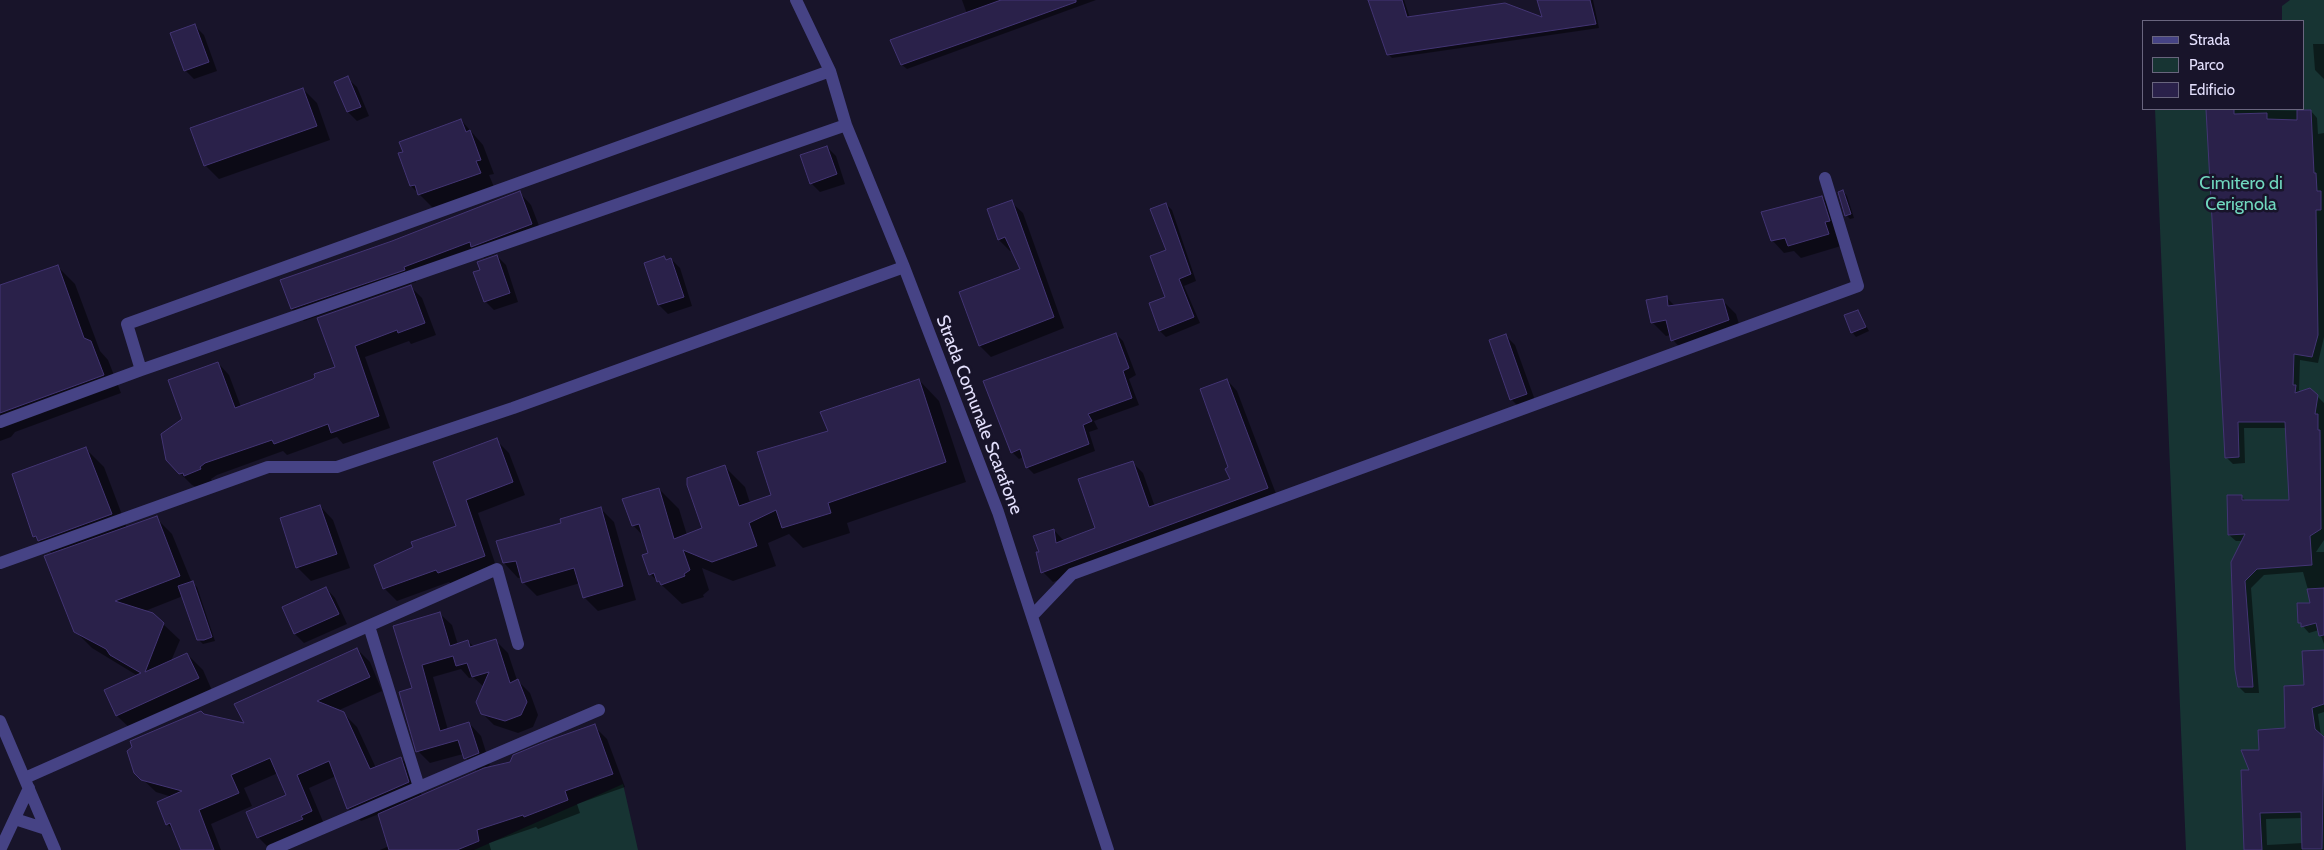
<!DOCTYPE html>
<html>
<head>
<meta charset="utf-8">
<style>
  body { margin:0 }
  #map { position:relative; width:2324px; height:850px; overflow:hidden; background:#18142a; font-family:Cabin,sans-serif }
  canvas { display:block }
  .legend { position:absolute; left:2142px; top:20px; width:162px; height:90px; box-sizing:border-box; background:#18142a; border:1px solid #69657e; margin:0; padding:6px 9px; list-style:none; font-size:15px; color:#e3dffc }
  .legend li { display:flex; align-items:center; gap:10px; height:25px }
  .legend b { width:25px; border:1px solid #69657e }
</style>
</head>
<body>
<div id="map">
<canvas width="2324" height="850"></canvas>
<ul class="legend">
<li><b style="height:6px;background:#464385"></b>Strada</li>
<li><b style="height:14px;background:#173433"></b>Parco</li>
<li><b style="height:14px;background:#2a214a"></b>Edificio</li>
</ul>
</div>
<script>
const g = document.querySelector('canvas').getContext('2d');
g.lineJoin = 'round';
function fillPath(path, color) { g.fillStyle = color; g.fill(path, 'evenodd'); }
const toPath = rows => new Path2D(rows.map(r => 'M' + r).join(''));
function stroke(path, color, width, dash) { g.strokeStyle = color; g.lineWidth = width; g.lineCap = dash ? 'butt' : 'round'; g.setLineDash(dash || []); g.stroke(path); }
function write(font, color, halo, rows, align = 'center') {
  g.font = font + ' Cabin,sans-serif'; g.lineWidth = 5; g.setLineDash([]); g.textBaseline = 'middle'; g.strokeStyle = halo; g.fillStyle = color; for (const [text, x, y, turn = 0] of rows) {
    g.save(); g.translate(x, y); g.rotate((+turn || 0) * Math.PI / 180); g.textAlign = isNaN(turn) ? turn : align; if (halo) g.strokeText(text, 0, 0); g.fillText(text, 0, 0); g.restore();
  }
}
fillPath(toPath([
  [2290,0,2324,0,2324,850,2186,850,2155,109,2303,109,2303,21,2282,21,2282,6],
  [623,784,638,850,474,850]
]), '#173433');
fillPath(toPath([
  [962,0,1096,0,907,69,902,65,892,40,967,14],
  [1369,0,1404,0,1410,18,1543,19,1539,0,1593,0,1599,28,1392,58,1388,54],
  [195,26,204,35,217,71,194,79,185,70],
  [2313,44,2324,44,2324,79,2315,70],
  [347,78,357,87,369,116,357,121,348,112,336,83],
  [303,89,317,103,330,140,219,179,205,165],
  [2208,109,2311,111,2317,118,2318,134,2324,133,2324,337,2318,363,2300,360,2299,390,2301,392,2310,389,2324,403,2324,540,2316,552,2324,552,2324,644,2319,630,2309,633,2300,623,2312,604,2303,572,2264,575,2251,588,2259,693,2245,693,2239,687,2243,541,2236,541,2229,535,2241,496,2246,501,2290,501,2286,428,2244,428,2245,463,2233,464,2226,457],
  [461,120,483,145,494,174,489,175,494,187,433,208,411,186,400,154],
  [827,147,836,156,845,184,820,192,811,183],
  [1843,191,1847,196,1854,218,1850,219,1846,215],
  [520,193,531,205,543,236,484,258,481,254,415,279,416,282,304,321,292,309,392,242],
  [1822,197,1834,210,1841,246,1801,258,1794,251,1784,253,1772,240],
  [1011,202,1023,213,1064,328,991,357,980,346,961,293,1022,270,1013,250,1010,251,999,240,989,210],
  [1166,204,1172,210,1196,281,1184,286,1200,323,1166,337,1160,331,1166,298],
  [497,256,506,265,518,302,494,310,485,301],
  [664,258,667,260,671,259,680,268,692,306,668,314,659,305,645,264],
  [57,266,75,284,100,351,108,360,121,393,15,432,11,437,0,441,0,287],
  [410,286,422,298,436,335,411,344,409,341,365,357,390,428,343,444,337,437,287,455,283,451,217,475,211,479,212,481,196,487,192,485,180,473,184,420,218,363,229,375,241,407,313,380,337,368,318,318],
  [1666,297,1675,306,1722,300,1736,314,1742,334,1686,354,1673,340,1671,335,1666,336,1652,322],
  [1858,311,1869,331,1856,337,1852,332],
  [1116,334,1123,341,1136,375,1129,379,1139,405,1094,421,1098,429,1089,432,1095,451,1034,474,1027,467,1024,457,1019,459,1012,452],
  [1506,336,1515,345,1536,403,1520,408,1511,399],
  [919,380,939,401,966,482,847,523,850,533,803,548,789,534,768,543,776,566,733,581,702,568,709,590,703,595,704,597,682,604,650,574,649,554,644,537,633,525,659,489,679,509,687,535,704,529,725,467,745,487,750,503,772,495,829,432],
  [1227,380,1237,391,1278,499,1053,582,1043,572,1040,552,1054,530,1064,541,1097,529,1132,462,1143,473,1155,507,1232,480],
  [496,440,509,453,525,495,478,513,497,569,452,585,449,582,397,601,384,588,458,526,434,463],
  [86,449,104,467,127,528,156,518,172,534,192,583,197,587,215,641,203,644,198,639,183,596,145,611,163,624,180,640,171,661,187,654,203,670,214,695,134,732,117,716,106,691,138,676,92,648,75,631,52,554,34,536],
  [320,506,333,520,350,568,311,581,297,567],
  [600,508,614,522,636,600,598,611,584,597,580,583,537,596,523,582,522,577,518,578,505,564,498,542,563,524],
  [326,588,335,598,347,624,304,643,295,634,283,608],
  [439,613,452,625,458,645,468,641,474,647,496,641,508,653,517,680,530,693,538,715,533,727,518,733,494,725,482,713,484,687,473,677,469,678,461,669,433,677,448,730,469,723,481,736,490,765,483,770,511,763,594,726,607,739,625,787,577,804,580,813,538,829,536,827,489,843,491,850,380,850,389,846,379,814,361,821,348,808,336,776,309,788,324,824,271,850,259,838,248,813,287,796,278,773,244,788,252,806,211,824,221,850,182,850,175,832,167,824,172,797,156,792,135,772,204,715,246,725,357,649,370,662,382,691,337,711,344,714,357,727,376,768,401,758,414,771,422,796,478,772,463,754,430,763,418,751,414,689],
  [2324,652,2324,712,2318,714,2321,736,2324,738,2324,850,2246,850,2251,771,2260,751,2286,729,2305,687],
  [2302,818,2303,843,2267,845,2266,819]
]), '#0007');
const building = toPath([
  [1001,0,1076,0,1076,2,901,65,890,40,1001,0],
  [1368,0,1402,0,1407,17,1505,3,1542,17,1537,0,1590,0,1596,24,1387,55,1368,0],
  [195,24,209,62,184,71,170,33,195,24],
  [348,76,361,107,347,112,334,82,348,76],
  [303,88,317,126,204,166,190,128,303,88],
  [2206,109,2234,109,2234,114,2267,113,2267,119,2297,120,2297,110,2311,110,2314,173,2316,173,2317,191,2321,191,2321,210,2316,210,2318,335,2312,357,2294,354,2293,385,2296,385,2295,393,2310,388,2318,395,2315,414,2318,414,2318,430,2320,430,2321,529,2310,536,2312,565,2257,569,2245,581,2253,687,2238,687,2235,670,2231,562,2245,534,2228,535,2227,495,2242,495,2242,500,2289,500,2285,422,2238,422,2239,457,2225,458,2206,109],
  [461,119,466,132,470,130,481,160,476,161,481,173,418,195,415,185,410,186,398,153,403,152,399,142,461,119],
  [827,146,837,174,810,184,800,155,827,146],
  [1843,190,1851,214,1845,216,1838,192,1843,190],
  [520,191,532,224,471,247,470,242,404,267,405,270,291,309,280,280,392,241,520,191],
  [1822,196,1830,221,1825,222,1829,234,1788,246,1785,238,1771,241,1761,212,1822,196],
  [1012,200,1054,317,979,346,959,292,1020,269,1005,237,998,240,987,209,1012,200],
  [1166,203,1191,274,1179,279,1194,317,1159,331,1149,303,1165,297,1150,256,1166,250,1150,209,1166,203],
  [497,255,510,293,484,302,473,272,480,270,477,262,497,255],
  [664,256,666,260,671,258,684,297,658,305,644,263,664,256],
  [58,265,84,338,91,341,104,375,0,413,0,285,58,265],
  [411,285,425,323,398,333,397,330,355,346,379,416,331,433,328,424,274,444,272,440,205,463,200,467,201,469,184,476,183,473,179,474,166,460,161,434,182,419,168,380,218,362,235,408,313,379,315,377,314,374,335,367,317,318,411,285],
  [1667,296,1668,306,1723,299,1729,320,1671,341,1666,320,1651,323,1646,300,1667,296],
  [1858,310,1866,327,1851,333,1844,315,1858,310],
  [1116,333,1129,368,1123,371,1132,398,1088,414,1092,421,1083,425,1089,444,1026,468,1020,449,1011,453,983,381,1116,333],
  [1506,334,1527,394,1510,400,1489,340,1506,334],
  [919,379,946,462,828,503,831,513,782,528,776,510,749,523,757,546,712,562,683,550,690,570,684,574,685,576,661,585,659,581,657,582,654,573,649,575,642,555,648,553,639,524,632,526,622,499,659,488,674,539,702,528,687,485,687,478,725,465,739,506,771,495,757,452,828,431,820,412,919,379],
  [1227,379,1268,488,1041,573,1036,552,1039,552,1033,536,1054,529,1056,543,1095,528,1078,479,1133,461,1149,507,1230,479,1225,469,1228,467,1200,389,1227,379],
  [497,438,513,482,466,500,485,556,438,573,436,570,383,589,374,565,413,547,411,542,456,526,433,462,497,438],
  [86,447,112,514,38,541,36,536,33,537,12,474,86,447],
  [320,505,337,554,296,568,280,518,320,505],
  [601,507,623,586,583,598,574,568,522,583,516,561,503,563,496,541,561,523,560,519,601,507],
  [157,516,180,576,115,601,153,613,164,623,145,672,187,653,199,678,116,716,104,690,141,673,110,655,106,649,74,632,44,556,157,516],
  [193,581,212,637,204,640,197,640,178,586,193,581],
  [326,587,339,614,294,634,282,607,326,587],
  [2324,588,2324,635,2319,636,2316,623,2301,627,2301,623,2298,623,2297,603,2310,603,2307,589,2324,588],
  [440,612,450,646,468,640,470,647,496,639,510,683,518,679,527,702,521,715,505,721,481,714,476,702,489,672,472,677,467,663,456,666,453,656,422,665,440,731,469,722,479,753,464,759,458,740,416,752,399,692,412,688,393,626,440,612],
  [357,648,370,677,317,701,344,712,370,769,401,757,409,782,347,809,329,761,297,775,312,811,301,816,303,819,257,838,246,812,286,795,270,758,231,775,239,793,199,810,214,850,181,850,170,823,166,825,157,802,182,791,141,780,134,773,127,751,132,747,130,741,201,711,204,714,244,723,234,704,357,648],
  [2324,650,2324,704,2312,708,2315,729,2324,737,2322,849,2302,849,2301,812,2260,813,2262,850,2244,850,2241,770,2249,770,2241,750,2259,750,2258,730,2285,728,2284,686,2304,685,2302,651,2324,650],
  [595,724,613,774,565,791,568,800,524,817,523,815,477,830,479,841,457,850,389,850,378,814,484,768,510,762,513,755,547,741,595,724]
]);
fillPath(building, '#2a214a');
stroke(building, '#433574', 1);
stroke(toPath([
  [796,0,830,71,846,125,904,267,998,512,1108,850],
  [141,370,127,324,830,71],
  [0,422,141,370,846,125],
  [0,563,268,467,337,467,513,408,904,267],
  [1032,616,1072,574,1858,286,1825,178],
  [369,626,419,787],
  [0,721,55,850],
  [25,778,497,569,518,644],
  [15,819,46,829],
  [0,850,29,788],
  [272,850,599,710]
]), '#464385', 12);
write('18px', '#70d8bf', '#18142a', [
  ["Cimitero di",2241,184],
  ["Cerignola",2241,205]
]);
write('18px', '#e3dffc', '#18142a', [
  ["Strada Comunale Scarafone",979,415,69]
]);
</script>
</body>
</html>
